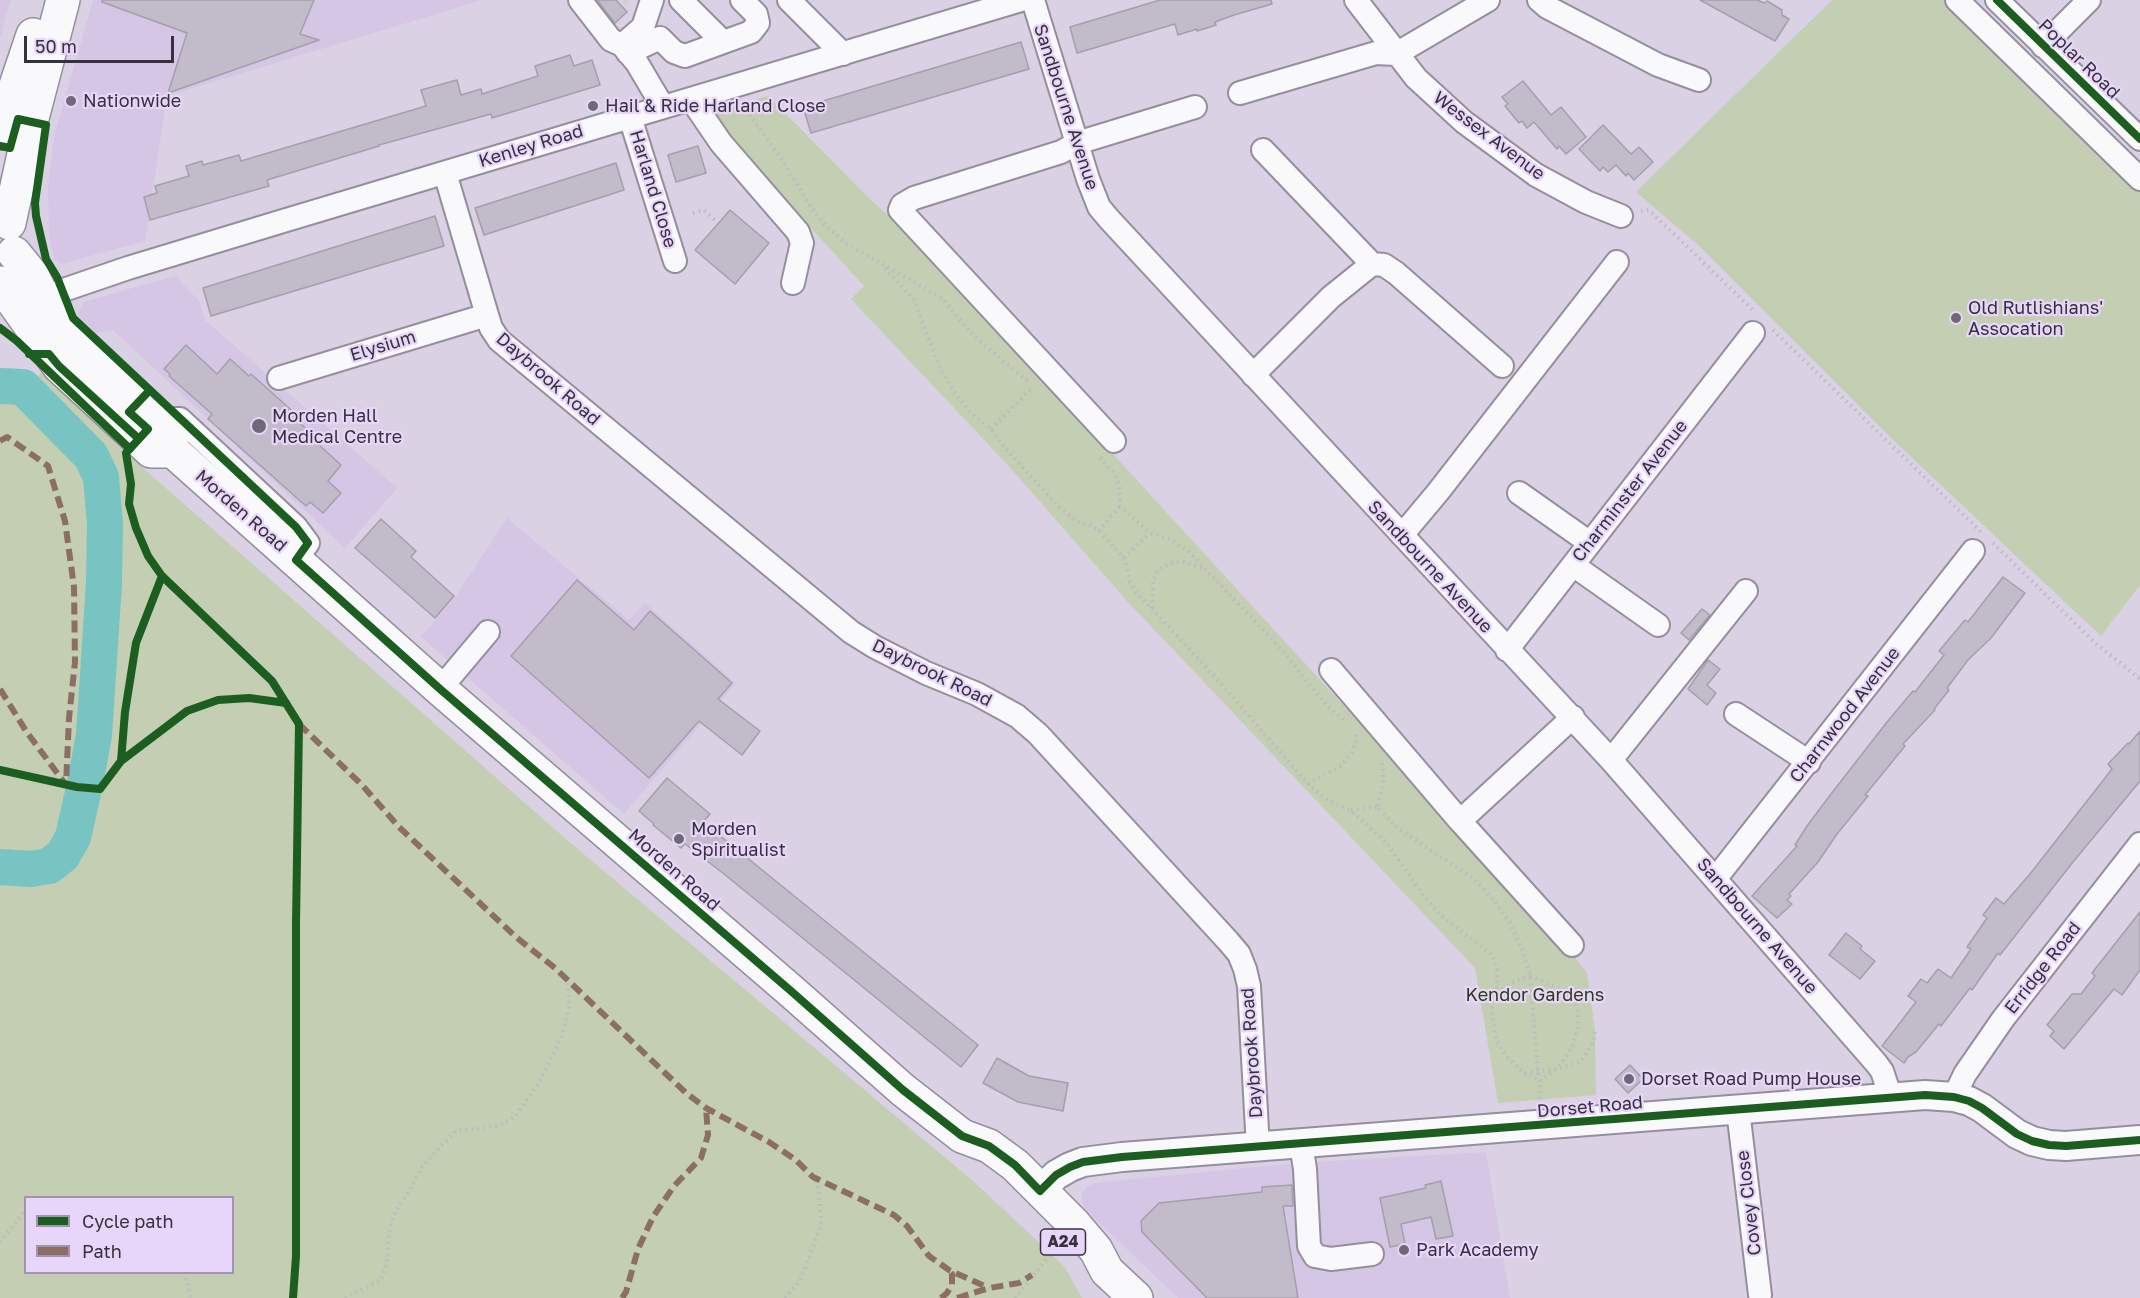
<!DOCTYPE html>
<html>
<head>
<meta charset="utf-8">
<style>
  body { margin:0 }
  #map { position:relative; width:2140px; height:1298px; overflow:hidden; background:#dad1e4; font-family:"Golos Text",sans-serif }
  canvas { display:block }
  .legend { position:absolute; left:24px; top:1196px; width:210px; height:78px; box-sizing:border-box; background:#e7d6fa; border:2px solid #a194af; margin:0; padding:8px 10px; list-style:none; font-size:18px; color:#37303e }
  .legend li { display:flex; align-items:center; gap:12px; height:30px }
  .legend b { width:30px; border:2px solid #a194af }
  .scale { position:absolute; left:24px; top:36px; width:150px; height:27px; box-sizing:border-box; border:3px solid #37303e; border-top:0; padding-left:8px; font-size:18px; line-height:21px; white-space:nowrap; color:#37303e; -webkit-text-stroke:4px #e7d6fa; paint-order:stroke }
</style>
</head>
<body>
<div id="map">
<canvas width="2140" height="1298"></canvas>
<ul class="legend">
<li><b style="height:8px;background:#1b5e20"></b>Cycle path</li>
<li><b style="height:8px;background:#8d6e63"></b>Path</li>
</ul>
<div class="scale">50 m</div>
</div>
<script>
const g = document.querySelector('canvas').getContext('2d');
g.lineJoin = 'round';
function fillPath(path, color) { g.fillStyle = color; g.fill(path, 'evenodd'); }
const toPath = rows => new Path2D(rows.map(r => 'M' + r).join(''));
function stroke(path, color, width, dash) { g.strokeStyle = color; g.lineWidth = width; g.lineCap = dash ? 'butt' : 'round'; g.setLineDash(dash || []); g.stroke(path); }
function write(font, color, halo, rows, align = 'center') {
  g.font = font + ' "Golos Text",sans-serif'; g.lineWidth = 4.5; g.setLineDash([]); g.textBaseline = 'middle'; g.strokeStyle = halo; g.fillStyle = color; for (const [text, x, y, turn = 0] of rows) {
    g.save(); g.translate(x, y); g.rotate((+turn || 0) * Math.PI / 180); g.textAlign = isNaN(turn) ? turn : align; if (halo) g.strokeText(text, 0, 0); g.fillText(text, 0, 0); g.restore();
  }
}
fillPath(toPath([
  [0,0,11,0,0,38],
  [93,0,482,0,167,96,145,241,61,264,54,259,49,235,48,188,54,137],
  [175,276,199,301,205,320,397,488,345,548,113,330,95,333,78,314,83,302],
  [507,518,629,620,645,603,736,683,624,814,421,637,456,596],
  [1486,1152,1510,1298,1178,1298,1085,1209,1082,1201,1082,1194,1086,1187,1095,1183,1297,1163]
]), '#d5c6e5');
fillPath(toPath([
  [1832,0,1972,0,2140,166,2140,585,2101,636,1892,439,1697,244,1636,192],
  [768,96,873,202,898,224,1090,429,1576,959,1587,973,1595,1031,1596,1095,1498,1103,1475,968,1128,602,1005,462,851,299,864,286,707,114],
  [41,373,126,453,574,846,973,1181,1064,1266,1082,1298,0,1298,0,402,8,394,29,383],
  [26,1198,232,1198,232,1272,26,1272]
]), '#c3ceb3');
stroke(toPath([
  [0,386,23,387,91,456,101,477,105,524,104,583,94,735,85,784,73,837,63,855,49,866,31,869,0,867]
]), '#77c4c2', 36);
const building = toPath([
  [102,0,314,0,300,34,319,40,168,93,187,33,102,2,102,0],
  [597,0,616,0,627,12,615,23,597,0],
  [1160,0,1271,0,1272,4,1234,15,1215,22,1216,25,1197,31,1197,29,1178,35,1175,24,1077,53,1070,27,1160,0],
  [1700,0,1757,0,1764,3,1767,1,1782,10,1782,15,1789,19,1775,41,1700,0],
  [1021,42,1029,69,811,133,803,107,1021,42],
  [570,55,574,66,592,60,600,85,492,118,491,114,379,145,379,146,267,180,269,186,150,220,144,197,157,193,155,186,189,176,186,166,202,161,203,165,239,155,241,161,426,106,421,90,457,80,461,95,481,89,482,94,538,76,535,66,570,55],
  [1523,81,1551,115,1561,107,1586,137,1566,154,1559,146,1557,149,1534,122,1527,128,1522,121,1519,123,1505,106,1508,104,1502,97,1523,81],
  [1603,125,1631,154,1639,147,1653,162,1634,180,1628,173,1626,176,1616,165,1608,172,1603,167,1600,171,1579,149,1603,125],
  [698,146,706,173,676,182,668,155,698,146],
  [616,163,624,190,484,235,475,208,616,163],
  [730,210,769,243,735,284,695,250,730,210],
  [435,216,444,246,211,316,203,288,435,216],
  [186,345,217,374,230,359,249,376,251,374,299,417,296,420,310,432,307,434,341,465,328,481,341,493,323,513,310,502,306,506,208,419,212,414,169,376,170,374,164,369,186,345],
  [381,519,416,551,411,557,454,596,435,618,355,548,381,519],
  [2003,577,2025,593,1991,638,1968,660,1947,688,1949,690,1934,709,1935,710,1903,744,1905,746,1865,795,1868,796,1837,834,1818,862,1789,894,1791,896,1787,900,1792,904,1777,918,1752,896,1797,846,1795,845,1807,826,1831,794,1887,722,1913,691,1915,692,1944,655,1939,651,1965,620,1968,622,2003,577],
  [577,580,634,630,650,611,732,683,718,699,760,731,742,755,699,721,649,778,511,656,577,580],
  [1702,609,1710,615,1689,640,1681,633,1702,609],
  [1708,660,1720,669,1707,685,1716,693,1707,705,1688,689,1708,660],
  [2140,731,2140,781,2073,862,2000,955,1998,953,1972,990,1970,988,1941,1026,1939,1024,1916,1052,1908,1057,1904,1063,1882,1046,1916,1002,1908,996,1921,979,1927,983,1938,969,1951,978,1971,949,1967,947,1987,918,1983,915,1996,898,2004,904,2030,874,2112,769,2108,764,2128,743,2129,744,2140,731],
  [667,778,710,814,703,822,978,1045,961,1067,724,874,685,844,681,848,653,825,654,824,639,811,667,778],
  [2140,912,2140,970,2122,995,2114,989,2064,1049,2050,1036,2054,1031,2047,1025,2072,994,2081,994,2095,976,2092,973,2140,912],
  [1846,933,1862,946,1860,949,1875,961,1860,979,1829,955,1846,933],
  [997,1058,1029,1076,1068,1083,1063,1111,1018,1102,983,1083,997,1058],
  [1630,1065,1643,1079,1628,1093,1615,1079,1630,1065],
  [1441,1181,1453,1236,1436,1239,1431,1217,1401,1224,1405,1244,1390,1247,1380,1198,1426,1188,1425,1185,1441,1181],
  [1292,1185,1293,1206,1283,1206,1298,1298,1207,1298,1142,1232,1141,1221,1159,1203,1262,1192,1262,1187,1292,1185]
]);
fillPath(building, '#c2bbca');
stroke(building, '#a59eac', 1.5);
const minor = toPath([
  [580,0,611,40,622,45,637,63,663,107],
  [681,0,723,42],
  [789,0,843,54],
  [1033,0,1088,179,1099,207,1109,219,1611,760,1876,1063,1882,1071,1891,1098],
  [1356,0,1416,78,1464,122,1536,175,1586,202,1621,216],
  [1539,0,1547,7,1658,65,1699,80],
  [1957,0,2140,179],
  [1997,0,2140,139],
  [622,45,643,27,652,0],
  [2043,46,2089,0],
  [628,53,660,38,674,52,685,56,751,32,758,23,756,14,742,0],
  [1240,93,1376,53,1396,54,1488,0],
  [691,99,721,143,798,232,802,243,793,283],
  [630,117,675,261],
  [1263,150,1372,264],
  [445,173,487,315,491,328,499,340,851,632,875,647,926,673,977,694,1017,716,1038,734,1228,941,1239,954,1245,969,1249,986,1258,1148],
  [43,297,128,268,283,221,1021,0],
  [1253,375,1331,297,1372,264,1384,265,1396,273,1502,366],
  [279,378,487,315],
  [155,419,180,419,296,527,308,543,296,560],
  [1114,441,900,210,902,205,914,198,1061,152,1077,143,1195,107],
  [1519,493,1590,543],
  [1402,535,1438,492,1617,262],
  [1573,565,1658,625],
  [1507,650,1753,333],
  [1331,670,1460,821,1572,945],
  [440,689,488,632],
  [1736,714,1809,762],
  [1611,760,1746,591],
  [1460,821,1573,717],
  [1716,878,1973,551],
  [1954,1097,1965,1074,2003,1019,2140,844],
  [1738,1110,1760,1295],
  [1301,1144,1305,1169,1309,1246,1315,1256,1331,1259,1372,1254]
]);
const major = toPath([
  [1040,1191,1056,1175,1070,1167,1083,1162,1122,1157,1925,1095,1954,1097,1969,1101,1982,1108,2017,1134,2032,1141,2049,1145,2066,1146,2140,1140]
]);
const highway = toPath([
  [0,133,33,35],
  [9,223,31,122,63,0],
  [14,253,32,275,55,323,66,338,169,433,173,451,440,689,791,991,903,1090,962,1136,989,1146,1015,1165,1074,1224,1096,1250,1107,1271,1136,1298],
  [0,283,59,366,151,451,173,451]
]);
stroke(minor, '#958e9d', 26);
stroke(major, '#958e9d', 32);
stroke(highway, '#958e9d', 36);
stroke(toPath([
  [744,104,748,113,783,161,809,204,825,225,847,244,942,298,973,335,1027,381],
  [1641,211,1649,210,1755,312],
  [693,213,704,210,716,221],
  [885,268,914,300,940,369,955,393,972,414,991,429,1005,448,1059,507,1078,522,1090,525,1099,531,1124,558,1130,582,1136,592,1219,681,1308,784,1330,802,1350,810,1386,842,1424,896,1439,914,1492,955,1497,970,1497,992],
  [1773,330,1981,532],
  [991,429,1033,387],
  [1100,458,1115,474,1120,489,1120,506,1150,533,1170,539,1188,551,1281,649,1328,707,1344,720],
  [1099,531,1120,506],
  [1993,543,2094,642,2140,679],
  [1124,558,1150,533],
  [1152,608,1153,580,1160,568,1174,562,1184,562,1202,568],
  [1382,763,1384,779,1377,807,1399,829,1473,878,1490,896,1509,921,1522,949,1530,976,1538,1072,1540,1081,1539,1101],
  [1308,784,1342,765,1352,752,1357,740,1356,731],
  [1351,810,1377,807],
  [1530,976,1556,987,1572,999,1578,1011,1578,1027,1572,1047,1557,1069,1524,1073,1507,1057,1496,1040,1492,1012,1493,996,1517,980,1530,976],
  [1524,1073,1540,1081,1557,1069,1581,1062,1594,1041,1595,1031],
  [0,1242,26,1210],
  [185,1272,191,1298],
  [345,1298,381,1280,387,1263,390,1228,395,1212,410,1190,421,1168,440,1147,456,1131,498,1126,515,1117,539,1082,561,1038,570,1004,567,979],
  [785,1298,800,1281,821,1225,819,1189,813,1177],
  [1015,1298,1058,1245]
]), '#bdb9c1', 4, [1.5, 4.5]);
stroke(minor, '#f9f8fb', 22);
stroke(major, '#f9f8fb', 28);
stroke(highway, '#f9f8fb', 33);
stroke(toPath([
  [624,0,627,4]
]), '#d2ced5', 4.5, [12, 6]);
stroke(toPath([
  [0,441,7,437,48,466,65,521,74,587,75,662,69,718,66,785],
  [0,689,26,731,66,785],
  [299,724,362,785,399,827,517,938,555,968,686,1093,706,1108,769,1142,796,1160,813,1177,894,1215,907,1226,929,1256,949,1270,989,1288],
  [622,1298,626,1292,638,1249,653,1217,674,1186,701,1158,708,1135,706,1108],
  [941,1298,947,1293,952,1285,952,1274,949,1270],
  [957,1298,989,1288,1019,1283,1032,1275]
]), '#8d6e63', 6, [12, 6]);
stroke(toPath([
  [1997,0,2140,139],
  [0,146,10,148,18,119,46,125,35,203,36,216,46,259,57,277,73,318,296,527,308,543,296,560,440,689,791,991,903,1090,962,1136,989,1146,1015,1165,1040,1191,1056,1175,1070,1167,1083,1162,1122,1157,1925,1095,1954,1097,1969,1101,1982,1108,2017,1134,2032,1141,2049,1145,2066,1146,2140,1140],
  [0,328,17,341,130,449],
  [29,354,49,354,59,366,139,439],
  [149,391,129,412,148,429,126,453,131,484,129,504,136,528,148,556,162,576,272,681,299,724,296,923,296,1256,293,1298],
  [121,761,125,712,136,643,162,576],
  [0,770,77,787,100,789,121,761,187,711,218,700,249,698,286,703]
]), '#1b5e20', 8);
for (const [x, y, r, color] of [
  [71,101,6,"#706878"],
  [593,106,6,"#706878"],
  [1956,318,6,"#706878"],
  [259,426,8,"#706878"],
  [679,839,6,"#706878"],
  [1629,1079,6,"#706878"],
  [1404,1250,6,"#706878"]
]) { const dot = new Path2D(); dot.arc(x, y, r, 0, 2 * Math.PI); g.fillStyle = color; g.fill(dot); stroke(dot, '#e7d6fa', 2); }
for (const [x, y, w] of [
  [1063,1242,45]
]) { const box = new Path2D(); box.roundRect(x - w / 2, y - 13, w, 26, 4.5); g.fillStyle = '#e7d6fa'; g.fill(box); stroke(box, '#37303e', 1.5); }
write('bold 16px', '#37303e', null, [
  ["A24",1063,1242]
]);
write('18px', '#37303e', '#e7d6fa', [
  ["Poplar Road",2079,59,44],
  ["Sandbourne Avenue",1066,107,72],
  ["Wessex Avenue",1489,136,37],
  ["Kenley Road",531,146,-17],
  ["Harland Close",653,189,73],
  ["Elysium",383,346,-17],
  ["Daybrook Road",548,379,41],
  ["Charminster Avenue",1630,491,-52],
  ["Morden Road",241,511,41],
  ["Sandbourne Avenue",1430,567,47],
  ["Daybrook Road",932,673,26],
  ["Charnwood Avenue",1845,715,-52],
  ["Morden Road",674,870,41],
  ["Sandbourne Avenue",1757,926,49],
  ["Erridge Road",2043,968,-52],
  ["Daybrook Road",1252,1053,-94],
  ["Dorset Road",1590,1107,-5],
  ["Covey Close",1749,1203,-97]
]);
write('18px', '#37303e', '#e7d6fa', [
  ["Nationwide",83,101],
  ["Hail & Ride Harland Close",605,106],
  ["Old Rutlishians'",1968,308],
  ["Assocation",1968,329],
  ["Morden Hall",272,416],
  ["Medical Centre",272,437],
  ["Morden",691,829],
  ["Spiritualist",691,850],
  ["Dorset Road Pump House",1641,1079],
  ["Park Academy",1416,1250]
], 'left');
write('18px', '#2c3b14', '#e7d6fa', [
  ["Kendor Gardens",1535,995]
]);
</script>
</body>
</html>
